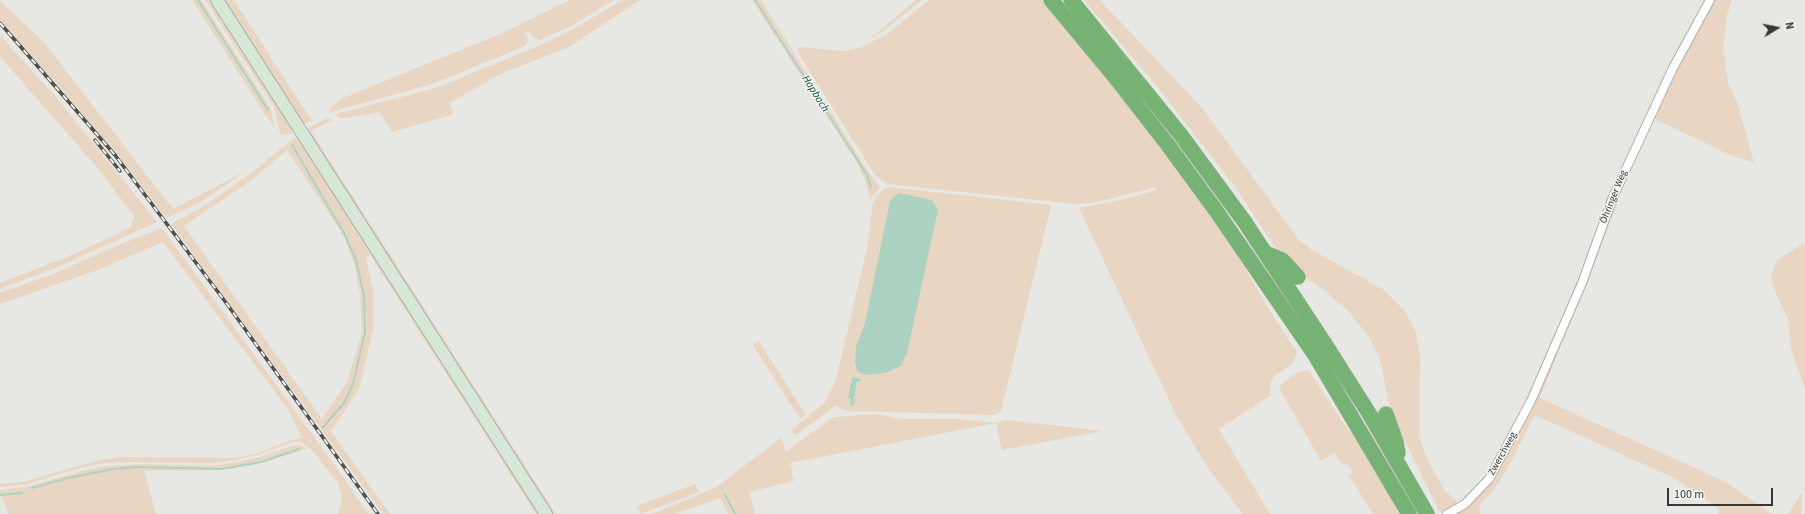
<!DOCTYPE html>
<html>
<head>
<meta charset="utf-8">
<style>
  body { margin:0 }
  #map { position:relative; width:1805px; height:514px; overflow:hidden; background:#e7e8e3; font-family:"Source Sans 3",sans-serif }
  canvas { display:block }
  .north { position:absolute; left:1757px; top:8px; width:40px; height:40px; -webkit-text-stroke:3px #f4f5f0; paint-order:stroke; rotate:80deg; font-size:11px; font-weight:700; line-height:16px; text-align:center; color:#373836 }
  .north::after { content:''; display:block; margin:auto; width:14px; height:18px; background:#373836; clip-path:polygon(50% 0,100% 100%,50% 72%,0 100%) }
  .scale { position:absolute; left:1667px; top:488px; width:106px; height:18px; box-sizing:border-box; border:2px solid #373836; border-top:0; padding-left:5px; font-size:12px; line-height:14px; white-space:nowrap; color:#373836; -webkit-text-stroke:3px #f4f5f0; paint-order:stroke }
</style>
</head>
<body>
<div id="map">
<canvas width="1805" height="514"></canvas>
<div class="north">N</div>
<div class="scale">100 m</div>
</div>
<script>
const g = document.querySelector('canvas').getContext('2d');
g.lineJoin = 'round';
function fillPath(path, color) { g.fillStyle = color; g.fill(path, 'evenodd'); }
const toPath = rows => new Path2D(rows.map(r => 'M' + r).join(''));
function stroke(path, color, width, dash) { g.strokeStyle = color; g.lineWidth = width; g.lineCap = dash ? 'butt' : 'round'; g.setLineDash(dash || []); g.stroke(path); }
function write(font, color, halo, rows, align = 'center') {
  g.font = font + ' "Source Sans 3",sans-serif'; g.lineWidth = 3; g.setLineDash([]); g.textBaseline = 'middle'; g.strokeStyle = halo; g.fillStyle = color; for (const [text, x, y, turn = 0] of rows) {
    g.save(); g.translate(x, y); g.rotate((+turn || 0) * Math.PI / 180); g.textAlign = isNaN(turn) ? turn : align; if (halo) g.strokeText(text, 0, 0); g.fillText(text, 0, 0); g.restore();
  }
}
fillPath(toPath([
  [192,0,201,0,271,109,274,128],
  [205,0,212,0,293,129,292,134,283,135,280,133,274,107],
  [221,0,234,0,312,121,305,124,298,121],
  [570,0,614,0,571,26,540,40,534,38,529,31,525,34,528,40,525,46,432,84,328,113,332,106,343,98,505,32],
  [622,0,640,0,569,47,503,73,449,103,454,114,392,132,380,112,346,118,339,118,336,114,436,88,538,46,575,28],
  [752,0,761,0,869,173,880,187,870,200,866,182,856,161],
  [916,0,922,0,882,32,869,40],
  [929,0,1041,0,1134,111,1242,257,1247,272,1275,319,1297,352,1293,363,1275,376,1270,384,1271,395,1219,429,1270,514,1243,514,1208,468,1177,417,1079,208,1120,200,1157,190,1155,187,1122,196,1093,203,1075,204,887,184,875,175,798,53,798,49,802,47,843,51,859,48,886,35],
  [1084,0,1100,0,1202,108,1299,240,1312,250,1384,290,1404,310,1415,330,1420,353,1419,437,1428,461,1445,491,1457,501,1455,505,1440,513,1390,411,1381,362,1369,337,1350,313,1325,291,1299,273,1273,244,1235,187,1156,85],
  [1714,0,1732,0,1727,15,1723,49,1728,82,1737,102,1754,163,1728,154,1651,117],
  [0,1,43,41,173,209,246,171,201,202,166,218,115,151,0,20],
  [0,35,56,97,157,222,58,267,0,289,0,283,69,256,130,228,133,221,134,216,96,166,0,57],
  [328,118,332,120,311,131,556,514,550,514,306,129],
  [299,138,542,514,536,514,370,255,366,258,373,291,373,330,359,389,331,431,390,514,383,514,171,224,202,207,250,174,293,139],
  [287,150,344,236,354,263,360,294,362,332,347,382,322,419,184,226,253,179],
  [889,187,1051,205,1001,412,994,415,848,411,835,406,797,434,792,433,793,429,825,402,835,383,867,249,872,206,877,195,884,189],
  [865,323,857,371,856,346],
  [1613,200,1618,202,1540,398,1726,482,1772,514,1719,514,1719,509,1674,478,1535,415,1506,471,1493,491,1479,505,1480,514,1447,514,1489,479,1513,436],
  [162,228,341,474,368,514,338,514,342,496,338,483,312,450,301,442,293,442,257,455,235,460,212,463,124,462,105,463,80,468,28,484,0,487,0,484,23,482,99,460,120,457,235,458,258,453,291,440,302,438,287,408,163,242,95,271,0,304,0,293,58,272,116,246],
  [1805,242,1805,390,1791,349,1788,319,1774,289,1771,274,1777,260],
  [759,341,806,415,800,419,753,345],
  [1305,370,1310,372,1348,430,1363,446,1402,514,1373,514,1349,476,1353,473,1347,463,1342,465,1335,453,1321,461,1280,390,1281,385,1295,374],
  [876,414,900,419,958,419,996,423,1006,420,1103,431,1002,450,996,423,790,463,794,481,749,492,755,514,728,514,720,498,675,514,652,514,715,488,781,438,786,451,834,417],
  [299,445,307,449,260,463,221,470,144,471,156,514,9,514,2,497,0,497,0,490,30,486,81,471,106,466,142,464,214,466,257,458,292,446],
  [695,484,699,492,641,514,637,506],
  [1802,492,1801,514,1788,514]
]), '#e9d6c2');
fillPath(toPath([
  [899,193,932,200,938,210,907,353,901,366,885,373,866,375,857,371,855,363,856,346,865,323,890,201],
  [852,377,861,379,860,382,857,381,854,399,855,400,854,406,850,405,851,399,848,398]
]), '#acd2c2');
stroke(toPath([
  [198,0,268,110],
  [755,0,867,175,871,188],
  [292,145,344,233,356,260,364,295,365,333,353,384,344,403,323,427],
  [32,488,68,478,113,469,138,467,222,469,261,462,299,449],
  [0,495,22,493],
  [725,495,735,514]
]), '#acd2c2', 2);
const minor = toPath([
  [1447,514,1465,504,1489,479,1531,401,1582,283,1613,197,1673,68,1710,0]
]);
const secondary = toPath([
  [217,0,546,514]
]);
const motorway = toPath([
  [1051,0,1115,77,1168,145,1217,212,1315,355,1409,514],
  [1071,0,1180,134,1244,221,1325,344,1370,415,1427,514],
  [1265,253,1282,260,1298,277],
  [1386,414,1396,442,1398,453]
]);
stroke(minor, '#acada8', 10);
stroke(secondary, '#acada8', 14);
stroke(motorway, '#c3c3c3', 16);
stroke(minor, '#fff', 8);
stroke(secondary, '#d6e8d5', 12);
stroke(motorway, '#76b273', 15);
const rail = toPath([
  [0,23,115,155,227,304,378,514],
  [95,140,120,171]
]);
stroke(rail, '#4f504d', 3.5);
stroke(rail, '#f4f5f0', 2, [6]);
write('10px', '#373836', '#f4f5f0', [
  ["Öhringer Weg",1614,197,-68],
  ["Zwerchweg",1503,454,-61]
]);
write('italic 11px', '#05503c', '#f4f5f0', [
  ["Hapbach",815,94,58]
]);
</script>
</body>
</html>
